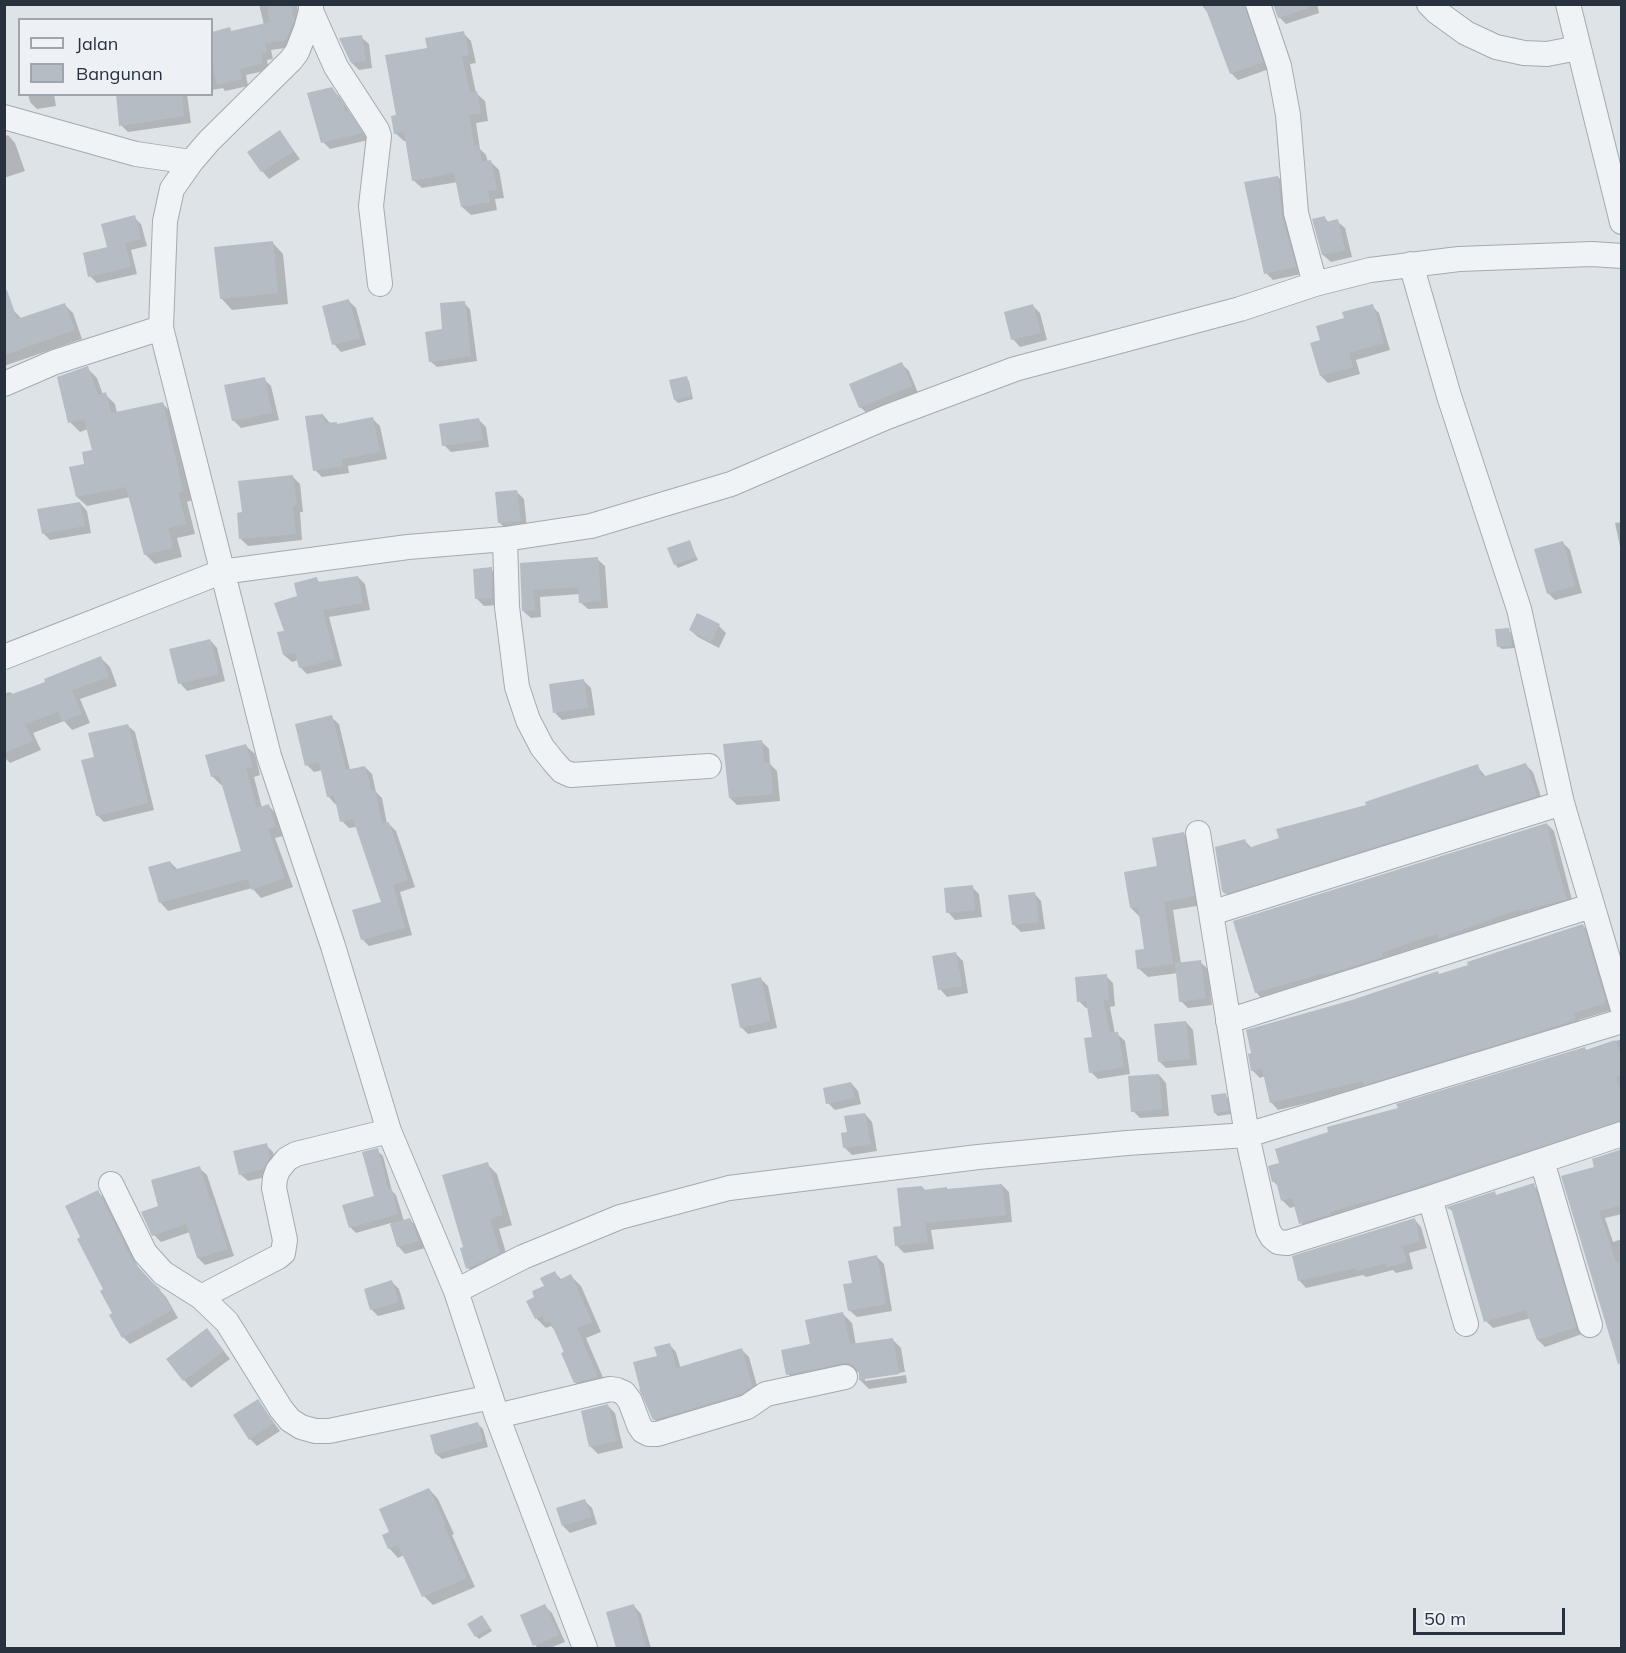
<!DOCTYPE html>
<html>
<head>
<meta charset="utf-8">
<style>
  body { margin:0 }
  #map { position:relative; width:1626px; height:1653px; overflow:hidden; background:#dee3e7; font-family:Mulish,sans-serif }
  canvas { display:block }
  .frame { position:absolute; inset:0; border:6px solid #27323e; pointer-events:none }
  .legend { position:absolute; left:18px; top:18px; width:195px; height:78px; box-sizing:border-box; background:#edf1f5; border:2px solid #9ea5ac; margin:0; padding:8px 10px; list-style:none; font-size:18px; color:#27323e }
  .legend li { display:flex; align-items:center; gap:12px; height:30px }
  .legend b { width:30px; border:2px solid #9ea5ac }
  .scale { position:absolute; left:1413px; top:1608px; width:152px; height:27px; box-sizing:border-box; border:3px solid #27323e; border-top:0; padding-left:8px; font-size:18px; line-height:21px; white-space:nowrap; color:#27323e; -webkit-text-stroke:4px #edf1f5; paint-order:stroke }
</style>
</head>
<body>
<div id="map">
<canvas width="1626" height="1653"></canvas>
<div class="frame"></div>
<ul class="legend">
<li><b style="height:8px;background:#f0f3f6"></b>Jalan</li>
<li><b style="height:16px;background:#b5bcc4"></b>Bangunan</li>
</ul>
<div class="scale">50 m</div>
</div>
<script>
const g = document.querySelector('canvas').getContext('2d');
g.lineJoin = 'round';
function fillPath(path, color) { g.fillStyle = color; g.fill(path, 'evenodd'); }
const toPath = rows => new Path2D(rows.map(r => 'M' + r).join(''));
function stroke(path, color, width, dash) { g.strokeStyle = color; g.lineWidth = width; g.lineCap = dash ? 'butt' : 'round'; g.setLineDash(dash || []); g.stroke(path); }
fillPath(toPath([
  [259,4,297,4,300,28,293,47,271,50,273,59,267,60,269,70,246,75,248,86,225,91,223,88,212,90,212,33,229,29,232,32,264,25],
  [1201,4,1253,4,1269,69,1238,80,1231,73,1210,16],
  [1275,4,1317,4,1319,13,1286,24,1279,17],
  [463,33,471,41,476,63,470,64,476,93,485,101,488,121,476,123,480,149,486,155,488,163,491,162,499,170,504,198,495,199,497,210,471,215,462,207,458,182,422,188,413,180,407,141,404,141,395,133,398,116,429,49],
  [361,37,369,44,372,68,359,70,352,63],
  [331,89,339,96,368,140,330,149,323,142],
  [28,94,54,94,56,106,37,109,30,102],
  [117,94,187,94,191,123,128,132,121,125],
  [280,132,300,159,269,179,262,171],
  [8,135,15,143,25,171,4,178,4,137],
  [1278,177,1285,184,1302,274,1273,280,1266,273],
  [134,217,141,224,147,246,131,250,137,274,97,283,90,276],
  [1325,218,1329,223,1337,221,1345,228,1352,257,1331,262,1323,255,1314,220],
  [272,242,283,254,288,304,232,310,221,298],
  [349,301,356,308,366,345,341,352,334,344],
  [464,303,470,309,477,361,437,367,430,361,443,331],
  [64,304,73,313,82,339,4,366,4,313,13,310,22,319],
  [1033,306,1040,313,1047,340,1020,347,1013,339],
  [1372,306,1379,313,1390,350,1356,360,1360,374,1328,383,1321,376,1322,341,1346,319],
  [902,364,909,371,918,393,868,414,860,407],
  [87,368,97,378,103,395,105,394,115,404,117,413,163,404,173,414,192,500,187,502,195,534,177,538,182,557,155,564,145,554,130,497,87,506,77,497,86,465,94,451,88,429,80,432,70,422],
  [686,378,689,381,693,399,678,403,675,400],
  [264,379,271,386,279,420,241,428,233,420],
  [323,415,330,423,338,425,373,419,380,426,387,459,348,466,349,473,322,477,315,470],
  [479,420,486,427,489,447,451,452,444,445],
  [293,477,300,484,303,512,300,512,302,540,248,546,241,539,243,513],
  [517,492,524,499,527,528,507,530,499,522],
  [80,503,87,511,91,533,50,540,43,533],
  [1622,522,1622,556,1615,523],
  [689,542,698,560,678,568,675,564],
  [1562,542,1570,550,1582,593,1555,600,1548,593],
  [597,559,605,566,608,608,588,609,580,602,580,594,540,597,541,617,531,618,523,611,522,564],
  [491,569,498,576,499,605,484,606,477,599],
  [358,577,365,584,370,610,329,617,342,666,307,674,300,667,298,660,292,662,284,655,286,632,299,597,316,579,321,583],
  [698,615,719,626,726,633,719,648,698,637,690,630],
  [1508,630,1511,633,1515,648,1502,649,1498,646],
  [210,640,217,648,225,681,187,691,180,683],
  [101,658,110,667,117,686,80,699,90,723,72,730,64,721,33,733,41,750,10,763,4,757,4,694,10,692,14,695,47,682],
  [584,681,591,688,595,715,562,720,555,713],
  [331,717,339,724,350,770,365,767,372,774,376,792,382,798,387,824,389,824,396,831,415,887,400,892,412,935,369,946,362,939,383,903,357,827,349,828,342,821,338,803,335,804,328,796,322,770,314,772,307,765],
  [127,725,135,732,154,810,104,822,97,815,96,758],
  [762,742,769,749,770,764,777,771,780,801,737,805,730,798],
  [246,746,255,754,260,775,254,777,262,808,269,806,277,815,283,836,275,838,293,887,261,898,252,888,168,911,160,902,170,862,178,870,243,852,223,784,221,785,212,776],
  [1526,765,1533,772,1543,803,1233,900,1224,891,1245,841,1252,848,1280,840,1477,766,1486,777],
  [1547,824,1554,831,1573,904,1263,1000,1256,992],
  [1184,834,1193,843,1202,905,1173,910,1181,964,1200,962,1208,969,1212,1005,1188,1008,1181,1001,1178,973,1148,977,1138,968,1145,950,1140,917,1131,908],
  [972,887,979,894,982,917,955,920,948,912],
  [1034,893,1041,901,1045,929,1021,932,1014,925],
  [1582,925,1590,932,1612,1010,1579,1020,1582,1027,1370,1088,1278,1110,1271,1102,1265,1076,1260,1078,1253,1071,1253,1054,1440,976],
  [956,954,963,961,968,993,947,997,940,989],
  [1106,976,1113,983,1115,1006,1110,1007,1115,1034,1117,1034,1125,1041,1130,1074,1098,1079,1091,1072,1094,1038,1089,1008,1086,1008,1079,1001],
  [761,979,768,986,777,1028,748,1034,741,1027],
  [1186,1022,1193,1030,1197,1065,1166,1068,1159,1061],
  [1622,1039,1622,1128,1308,1231,1301,1223,1296,1206,1290,1208,1282,1200,1279,1187,1273,1181,1400,1109],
  [1159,1075,1166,1083,1169,1116,1140,1118,1133,1111],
  [851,1083,858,1091,861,1104,835,1110,828,1103],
  [1225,1095,1228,1098,1231,1114,1218,1116,1215,1113],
  [865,1114,872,1122,877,1151,852,1155,845,1148],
  [266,1145,273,1152,276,1165,270,1176,248,1181,240,1174],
  [377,1150,383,1156,392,1191,396,1195,404,1221,409,1219,417,1227,425,1248,405,1254,398,1246,391,1223,356,1233,350,1227,376,1197],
  [1622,1151,1622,1214,1605,1218,1613,1242,1622,1239,1622,1342,1563,1177,1596,1168],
  [487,1164,497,1174,512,1225,499,1229,509,1263,478,1278,468,1268,465,1248],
  [199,1168,207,1175,234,1256,205,1265,198,1258,190,1232,161,1242,154,1235,160,1207],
  [1002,1185,1009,1192,1012,1222,931,1230,934,1249,904,1253,897,1246,902,1227,922,1187,926,1191],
  [1533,1185,1540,1192,1582,1334,1545,1347,1538,1340,1531,1318,1493,1328,1486,1321,1453,1212,1449,1208,1494,1193,1497,1196],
  [98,1192,105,1199,139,1269,166,1297,178,1318,130,1344,123,1337,114,1314],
  [1414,1219,1421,1227,1427,1248,1409,1253,1413,1269,1396,1273,1393,1270,1366,1277,1363,1275,1306,1288,1299,1280],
  [877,1257,884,1264,892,1311,857,1317,849,1310,854,1284],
  [555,1273,562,1280,571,1276,581,1286,601,1332,586,1338,607,1387,586,1392,575,1382,556,1331,551,1326,546,1328,536,1318,536,1298],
  [392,1282,399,1289,405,1309,378,1316,371,1309],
  [843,1314,852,1323,856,1345,892,1339,901,1348,905,1372,865,1378,865,1381,906,1375,907,1383,869,1389,860,1380,860,1372,852,1371,797,1383,788,1374,811,1346],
  [207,1330,230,1359,191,1388,184,1380],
  [669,1344,676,1352,681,1369,742,1350,749,1357,759,1393,661,1426,654,1419,659,1357],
  [258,1401,280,1431,257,1446,250,1439],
  [608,1406,615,1413,623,1448,598,1454,591,1447],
  [477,1423,483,1429,488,1447,442,1459,436,1454],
  [429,1489,438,1499,454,1534,452,1535,475,1587,433,1605,424,1596,404,1555,398,1558,389,1548,390,1533],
  [585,1501,592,1508,597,1524,570,1533,563,1526],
  [545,1606,552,1613,565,1642,550,1648,538,1648,535,1645],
  [634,1606,641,1614,651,1648,617,1648,607,1614],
  [485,1620,492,1631,479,1639,476,1636]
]), '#0003');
fillPath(toPath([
  [267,4,291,4,294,20,286,40,265,43,267,52,261,53,263,63,240,69,242,79,217,85,212,62,212,32,230,27,231,31,270,22],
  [1204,4,1244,4,1263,62,1230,74],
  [1273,4,1307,4,1308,8,1278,18],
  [464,31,469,55,462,56,470,93,477,91,481,113,469,115,474,146,479,145,482,162,491,160,497,190,488,191,490,202,461,207,454,173,412,181,404,132,394,134,391,116,396,115,385,55,427,48,425,38],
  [362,35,366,61,351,63,339,38],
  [332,87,343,104,345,112,348,111,362,133,321,143,307,93],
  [116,94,182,94,184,116,119,126],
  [280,130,294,151,261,172,247,152],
  [1278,176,1282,216,1296,267,1264,274,1244,182],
  [135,215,141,239,125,243,131,267,88,277,83,253,107,247,101,224],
  [1325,216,1326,222,1338,219,1345,250,1322,255,1312,219],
  [273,241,278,293,220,299,214,247],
  [7,290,17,319,65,303,75,330,4,355,4,291],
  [349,299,360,338,332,345,322,306],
  [465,301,471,356,429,362,425,332,442,329,440,303],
  [1033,304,1041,333,1011,340,1004,312],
  [1373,304,1384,343,1349,353,1353,367,1320,376,1310,343,1320,340,1316,326,1344,318,1342,312],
  [902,362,912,386,859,408,849,384],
  [88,366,98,395,106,392,111,413,163,402,183,491,178,492,186,524,168,528,173,548,144,555,126,487,76,497,69,467,84,464,82,452,92,450,84,419,68,423,57,377],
  [687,376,691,396,674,400,669,380],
  [265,377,272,413,232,421,224,385],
  [323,414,325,423,337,422,337,424,373,417,380,452,342,459,343,466,313,471,305,416],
  [479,418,483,440,442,446,439,424],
  [293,475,297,505,293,506,296,534,239,539,237,513,242,512,238,481],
  [517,490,521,521,498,523,495,492],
  [80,502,85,526,42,534,37,509],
  [690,540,696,557,674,565,667,548],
  [1563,541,1575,586,1547,594,1534,549],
  [598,557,601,601,579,603,578,587,533,590,535,610,522,611,520,563],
  [492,567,492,598,475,599,473,569],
  [358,576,363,603,323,610,335,659,299,668,295,653,283,655,277,632,284,631,274,603,297,596,294,583,317,577,318,582],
  [697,613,720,624,711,642,689,630],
  [1509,628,1512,646,1497,647,1495,629],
  [210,639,219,674,178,684,169,649],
  [101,656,109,677,72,690,82,714,62,722,58,712,25,724,33,741,4,753,4,697,45,682,44,679],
  [584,679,588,708,553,713,549,684],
  [332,715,346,770,365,766,371,790,375,789,382,824,389,822,408,880,393,885,405,928,361,940,352,910,381,902,353,819,340,822,334,795,327,797,319,762,305,766,295,724],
  [128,724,148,803,96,816,81,760,94,757,88,733],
  [762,740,764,763,770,762,773,794,729,798,723,744],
  [246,744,253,767,246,768,257,808,269,804,275,827,268,829,285,878,251,890,248,879,159,903,148,867,170,861,173,870,241,851,219,775,211,777,205,755],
  [1526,763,1537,796,1225,894,1222,891,1215,847,1245,839,1248,848,1279,838,1276,829,1366,805,1365,802,1478,764,1482,777],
  [1547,823,1553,851,1567,899,1520,911,1519,909,1439,938,1438,934,1417,940,1382,953,1383,957,1324,975,1323,973,1255,993,1233,921],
  [1184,832,1194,896,1164,902,1173,964,1137,969,1135,950,1144,949,1138,907,1130,908,1124,872,1157,866,1152,838],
  [973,885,975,910,946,913,944,888],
  [1035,892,1039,922,1012,925,1008,895],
  [1583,924,1606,1003,1573,1013,1576,1020,1364,1085,1363,1081,1270,1103,1262,1069,1251,1071,1248,1054,1251,1053,1246,1030,1352,1000,1438,971,1439,974,1468,965,1467,962],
  [956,952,962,986,938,990,932,956],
  [1201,960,1206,998,1179,1002,1175,963],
  [1107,974,1109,1000,1103,1000,1110,1033,1118,1032,1124,1067,1089,1073,1084,1038,1092,1037,1086,1001,1077,1002,1075,977],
  [761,977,770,1021,740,1028,731,984],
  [1186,1021,1190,1059,1158,1062,1154,1024],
  [1615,1040,1622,1057,1622,1075,1616,1077,1622,1096,1622,1120,1371,1202,1370,1200,1330,1212,1331,1214,1299,1224,1292,1198,1281,1201,1276,1181,1272,1182,1268,1166,1279,1163,1275,1149,1328,1132,1327,1127,1398,1108,1396,1104,1585,1047,1586,1050],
  [1159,1074,1162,1109,1131,1112,1128,1076],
  [851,1082,855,1098,826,1104,823,1088],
  [1226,1093,1229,1111,1214,1113,1211,1095],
  [865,1113,871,1144,843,1148,841,1133,847,1132,844,1116],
  [267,1143,270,1157,263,1169,239,1175,233,1151],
  [378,1148,388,1189,391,1188,398,1214,349,1228,342,1205,374,1196,362,1152],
  [1622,1149,1622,1205,1599,1211,1616,1263,1622,1261,1622,1363,1618,1364,1561,1176,1594,1167,1592,1159],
  [488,1162,503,1215,490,1219,500,1253,466,1269,460,1248,463,1247,442,1175],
  [200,1166,210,1200,212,1199,228,1249,197,1258,186,1224,152,1236,141,1212,158,1206,151,1180],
  [1534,1183,1576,1327,1537,1340,1526,1310,1484,1322,1451,1208,1448,1209,1447,1207,1495,1191,1496,1195],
  [1002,1184,1006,1215,925,1223,928,1242,895,1246,893,1227,901,1226,897,1188,922,1186,923,1190,947,1187,947,1189],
  [98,1190,132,1260,153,1283,159,1288,172,1310,122,1338,109,1315,112,1313,100,1291,103,1289,77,1239,80,1237,65,1206],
  [410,1218,419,1241,397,1247,390,1224],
  [1415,1218,1420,1241,1402,1246,1407,1262,1387,1267,1386,1263,1357,1271,1356,1268,1298,1281,1292,1256],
  [877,1255,886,1304,848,1311,843,1284,852,1283,848,1261],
  [555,1271,559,1280,571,1274,592,1322,577,1328,598,1377,574,1383,561,1353,564,1352,550,1321,545,1322,542,1316,535,1319,526,1301,534,1297,532,1291,544,1286,540,1278],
  [392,1280,399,1302,370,1310,364,1289],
  [843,1312,850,1344,893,1338,899,1374,859,1380,859,1373,855,1367,849,1363,843,1363,786,1375,781,1350,810,1344,805,1320],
  [207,1328,224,1351,183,1381,166,1359],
  [670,1343,676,1368,742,1348,752,1386,741,1394,653,1420,639,1389,640,1389,633,1362,657,1356,654,1347],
  [258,1399,274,1423,249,1440,233,1415],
  [608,1404,617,1441,589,1447,581,1411],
  [478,1422,483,1441,435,1454,430,1435],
  [429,1488,446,1525,444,1526,467,1578,422,1597,398,1545,388,1549,382,1535,389,1532,379,1509],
  [585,1499,591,1517,562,1526,556,1508],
  [545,1604,559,1635,533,1646,520,1615],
  [634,1604,646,1648,616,1648,606,1612],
  [482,1615,490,1628,475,1637,467,1624]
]), '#b5bcc4');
const street = toPath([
  [311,4,311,11,306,29,297,52,291,60,209,141,191,162,172,189,165,221,161,328,269,756,333,946,389,1131,456,1291,497,1416,585,1648],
  [1258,4,1279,66,1288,115,1296,213,1315,284],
  [1429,4,1437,12,1466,33,1496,47,1524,53,1547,54,1578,48],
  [1568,4,1622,222],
  [311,11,336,67,377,130,379,136,371,206,380,284],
  [4,117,136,154,191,162],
  [1411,264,1449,396,1519,609,1562,803,1622,1006],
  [4,384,55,362,161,328],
  [505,539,507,607,517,687,528,720,542,747,554,762,562,771,571,775,709,766],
  [4,657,221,572,408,547,505,539,591,526,731,484,887,417,1015,369,1240,309,1315,284,1370,270,1459,259,1592,254,1622,256],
  [1198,833,1247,1135,1268,1230,1272,1237,1278,1242,1287,1243,1430,1198,1622,1134],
  [1211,913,1562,803],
  [1228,1021,1591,906],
  [1542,1161,1590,1325],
  [111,1184,145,1253,163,1273,201,1297,227,1322,281,1409,290,1420,301,1427,315,1431,329,1431,491,1397],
  [1430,1198,1466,1324],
  [456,1291,523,1257,620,1217,729,1188,978,1157,1127,1143,1247,1135,1622,1021],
  [201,1297,278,1257,283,1253,285,1240,274,1188,275,1178,278,1170,287,1159,296,1154,389,1131],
  [497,1416,610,1389,617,1390,624,1393,630,1401,639,1425,643,1431,649,1434,657,1434,747,1407,766,1394,845,1377]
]);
stroke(street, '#a3aab1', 26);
stroke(street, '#f0f3f6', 24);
</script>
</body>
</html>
